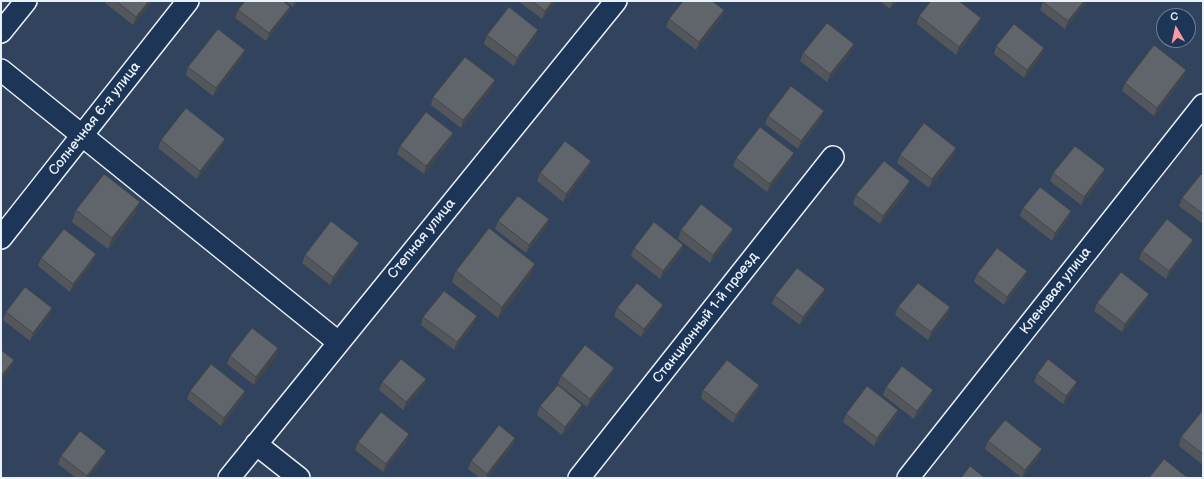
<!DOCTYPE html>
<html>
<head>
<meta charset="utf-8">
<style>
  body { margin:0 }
  #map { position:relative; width:1204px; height:479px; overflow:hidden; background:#31435d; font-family:"Balsamiq Sans",sans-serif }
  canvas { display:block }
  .frame { position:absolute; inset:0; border:2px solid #e8f1f8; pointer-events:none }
  .north { position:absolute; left:1156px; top:8px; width:40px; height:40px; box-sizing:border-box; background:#1d3557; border:1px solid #6e8097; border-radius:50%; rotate:351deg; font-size:11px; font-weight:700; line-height:16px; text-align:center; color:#e8f1f8 }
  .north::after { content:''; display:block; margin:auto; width:14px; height:18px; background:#ff9aa2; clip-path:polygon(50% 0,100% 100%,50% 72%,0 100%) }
</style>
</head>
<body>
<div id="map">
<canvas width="1204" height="479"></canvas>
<div class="frame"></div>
<div class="north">С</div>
</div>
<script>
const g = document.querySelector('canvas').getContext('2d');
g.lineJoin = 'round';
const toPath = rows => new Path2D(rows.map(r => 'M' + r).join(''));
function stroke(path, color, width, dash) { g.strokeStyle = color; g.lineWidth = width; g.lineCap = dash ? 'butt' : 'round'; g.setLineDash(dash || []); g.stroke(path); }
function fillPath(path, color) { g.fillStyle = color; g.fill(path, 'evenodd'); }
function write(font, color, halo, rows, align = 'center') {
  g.font = font + ' "Balsamiq Sans",sans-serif'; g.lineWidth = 3; g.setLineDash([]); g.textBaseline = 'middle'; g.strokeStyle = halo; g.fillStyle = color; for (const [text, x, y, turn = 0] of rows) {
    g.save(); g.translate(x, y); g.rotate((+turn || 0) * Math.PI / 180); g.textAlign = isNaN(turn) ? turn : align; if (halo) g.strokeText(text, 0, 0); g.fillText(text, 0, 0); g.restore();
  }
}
const minor = toPath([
  [1,32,26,1],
  [1,70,338,342],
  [1,238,188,1],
  [256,444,299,478],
  [229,478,616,1],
  [579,478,833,157],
  [908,478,1203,105]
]);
stroke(minor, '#e8f1f8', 24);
stroke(minor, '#1d3557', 21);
fillPath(toPath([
  [106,1,152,1,133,25,105,3],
  [285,1,298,1,293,7],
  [518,1,556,1,542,19],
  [880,1,897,1,890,9],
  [1043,1,1087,1,1065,29,1040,10],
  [290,7,287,15,266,41,235,18,238,10],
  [724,10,721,18,696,50,666,27,669,19],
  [919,16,978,26,956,55,917,24],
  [487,35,535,38,514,66,484,44],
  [854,44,851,52,827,82,800,61,803,53],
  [996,46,1044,48,1041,56,1024,78,994,54],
  [245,50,242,58,213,96,186,75,188,67],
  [1186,70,1183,78,1154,116,1122,91,1125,83],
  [495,80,492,88,461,128,431,105,433,97],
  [768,116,821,119,798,149,765,124],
  [453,133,450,141,424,174,397,154,400,146],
  [161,140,222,147,197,179,158,148],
  [956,148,953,157,929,188,897,163,900,155],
  [736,158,791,161,767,192,733,166],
  [591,161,588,169,563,202,537,181,540,173],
  [1053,173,1102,178,1081,205,1050,181],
  [1203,176,1203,224,1179,206,1182,198],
  [907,189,880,224,853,204,856,195],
  [1023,208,1071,211,1068,219,1052,241,1020,216],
  [76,210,136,213,108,249,72,222],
  [549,219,546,227,526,253,495,229,498,221],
  [733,229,730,237,710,263,678,239,681,230],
  [1193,240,1190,248,1166,279,1139,259,1142,251],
  [359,243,356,251,330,285,302,263,305,255],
  [683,245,680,253,660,279,631,256,634,248],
  [41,258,93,262,70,292,38,266],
  [456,271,531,275,498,318,452,282],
  [1027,271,1024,279,1004,305,974,282,977,274],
  [825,289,822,297,800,325,772,304,775,296],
  [1149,294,1146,302,1122,332,1094,311,1097,303],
  [898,307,950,307,947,316,928,340,895,315],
  [617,308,660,313,641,337,614,316],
  [6,312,49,316,30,341,3,320],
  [423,317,474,324,454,350,421,325],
  [278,348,276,356,254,385,227,364,230,356],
  [614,368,611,376,587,407,558,384,561,376],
  [1037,374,1074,390,1063,404,1034,382],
  [426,379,423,387,403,410,379,390,382,382],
  [759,385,756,393,733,423,701,398,703,390],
  [886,387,933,390,930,398,914,419,883,395],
  [190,391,245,391,242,399,221,426,187,399],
  [540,406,580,413,562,435,537,415],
  [898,410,895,418,874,446,843,422,846,414],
  [1203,410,1203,465,1179,446,1181,437],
  [409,434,406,442,383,472,355,450,358,442],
  [515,438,512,446,487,478,480,478,468,469,471,461],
  [988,441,1039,457,1022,478,985,449],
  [106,451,103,459,88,478,76,478,58,464,61,456]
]), '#53575c');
fillPath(toPath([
  [149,1,152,1,133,25,136,17],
  [295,1,298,1,293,7],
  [553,1,556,1,542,19,545,11],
  [893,1,897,1,890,9],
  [1084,1,1087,1,1065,29,1068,21],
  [290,7,287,15,266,41,269,33],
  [724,10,721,18,696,50,699,42],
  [981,18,978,26,956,55,959,47],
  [538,30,535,38,514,66,517,58],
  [854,44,851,52,827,82,830,74],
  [1044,48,1041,56,1024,78,1027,70],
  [245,50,242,58,213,96,216,88],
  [1186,70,1183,78,1154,116,1157,108],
  [495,80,492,88,461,128,463,120],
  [824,111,821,119,798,149,801,141],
  [453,133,450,141,424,174,426,166],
  [225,139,222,147,197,179,200,171],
  [956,148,953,157,929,188,932,179],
  [794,153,791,161,767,192,770,184],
  [591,161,588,169,563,202,566,194],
  [1105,169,1102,178,1081,205,1084,197],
  [910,181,907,189,880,224,883,216],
  [140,202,136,213,108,249,112,238],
  [1071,211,1068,219,1052,241,1055,233],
  [549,219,546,227,526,253,529,245],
  [733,229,730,237,710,263,713,255],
  [1193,240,1190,248,1166,279,1169,271],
  [359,243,356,251,330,285,333,277],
  [683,245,680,253,660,279,663,271],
  [96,254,93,262,70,292,73,284],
  [535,264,531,275,498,318,502,307],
  [1027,271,1024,279,1004,305,1007,297],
  [825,289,822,297,800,325,803,317],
  [1149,294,1146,302,1122,332,1125,324],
  [663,305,660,313,641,337,644,329],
  [950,307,947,316,928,340,931,332],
  [52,308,49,316,30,341,33,333],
  [477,316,474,324,454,350,457,342],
  [278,348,276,356,254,385,256,377],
  [14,360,11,368,1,381,1,376],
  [614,368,611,376,587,407,590,399],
  [426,379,423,387,403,410,406,402],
  [1077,382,1074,390,1063,404,1066,396],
  [759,385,756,393,733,423,736,415],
  [933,390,930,398,914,419,917,411],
  [245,391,242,399,221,426,224,418],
  [582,405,580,413,562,435,565,427],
  [898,410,895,418,874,446,877,438],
  [409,434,406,442,383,472,386,464],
  [515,438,512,446,487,478,486,478,487,474],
  [1042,449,1039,457,1022,478,1025,470],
  [106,451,103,459,88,478,86,478,87,476]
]), '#43474b');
const building = toPath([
  [116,1,149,1,136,17,116,1],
  [245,1,283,1,290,7,269,33,238,10,245,1],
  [532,1,553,1,545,11,532,1],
  [683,1,712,1,724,10,699,42,669,19,683,1],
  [931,1,959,1,981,18,959,47,919,16,931,1],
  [1043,1,1084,1,1068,21,1043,2,1043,1],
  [509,7,538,30,517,58,487,35,509,7],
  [827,23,854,44,830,74,803,53,827,23],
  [1014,24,1044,48,1027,70,996,46,1014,24],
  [218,29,245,50,216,88,188,67,218,29],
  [1154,45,1186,70,1157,108,1125,83,1154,45],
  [465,57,495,80,463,120,433,97,465,57],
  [791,86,824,111,801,141,768,116,791,86],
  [186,108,225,139,200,171,161,140,186,108],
  [426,112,453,133,426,166,400,146,426,112],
  [924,123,956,148,932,179,900,155,924,123],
  [760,127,794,153,770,184,736,158,760,127],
  [565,141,591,161,566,194,540,173,565,141],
  [1075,146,1105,169,1084,197,1053,173,1075,146],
  [884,161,910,181,883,216,856,195,884,161],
  [104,174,140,202,112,238,76,210,104,174],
  [1201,174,1203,176,1203,214,1182,198,1201,174],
  [1040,187,1071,211,1055,233,1023,208,1040,187],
  [518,196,549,219,529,245,498,221,518,196],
  [701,204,733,229,713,255,681,230,701,204],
  [1167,219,1193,240,1169,271,1142,251,1167,219],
  [331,221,359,243,333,277,305,255,331,221],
  [654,222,683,245,663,271,634,248,654,222],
  [489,228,535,264,502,307,456,271,489,228],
  [64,229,96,254,73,284,41,258,64,229],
  [997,248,1027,271,1007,297,977,274,997,248],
  [797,268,825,289,803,317,775,296,797,268],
  [1121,272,1149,294,1125,324,1097,303,1121,272],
  [637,283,663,305,644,329,617,308,637,283],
  [918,283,950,307,931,332,898,307,918,283],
  [25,287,52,308,33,333,6,312,25,287],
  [444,291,477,316,457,342,423,317,444,291],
  [252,328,278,348,256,377,230,356,252,328],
  [585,345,614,368,590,399,561,376,585,345],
  [1,350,14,360,1,376,1,350],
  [401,359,426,379,406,402,382,382,401,359],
  [1048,359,1077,382,1066,396,1037,374,1048,359],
  [727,360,759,385,736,415,703,390,727,360],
  [211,364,245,391,224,418,190,391,211,364],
  [902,366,933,390,917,411,886,387,902,366],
  [558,385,582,405,565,427,540,406,558,385],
  [867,386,898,410,877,438,846,414,867,386],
  [1203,410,1203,454,1181,437,1203,410],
  [381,412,409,434,386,464,358,442,381,412],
  [1005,420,1042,449,1025,470,988,441,1005,420],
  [499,425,515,438,487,474,471,461,499,425],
  [80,431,106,451,87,476,61,456,80,431],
  [1164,459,1188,478,1149,478,1164,459],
  [970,466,985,478,961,478,970,466]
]);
fillPath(building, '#60656b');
stroke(building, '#43474b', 1);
write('14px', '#e8f1f8', '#1d3557', [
  ["Солнечная 6-я улица",95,119,-52],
  ["Степная улица",422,239,-51],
  ["Кленовая улица",1056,291,-52],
  ["Станционный 1-й проезд",706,318,-52]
]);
</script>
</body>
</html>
